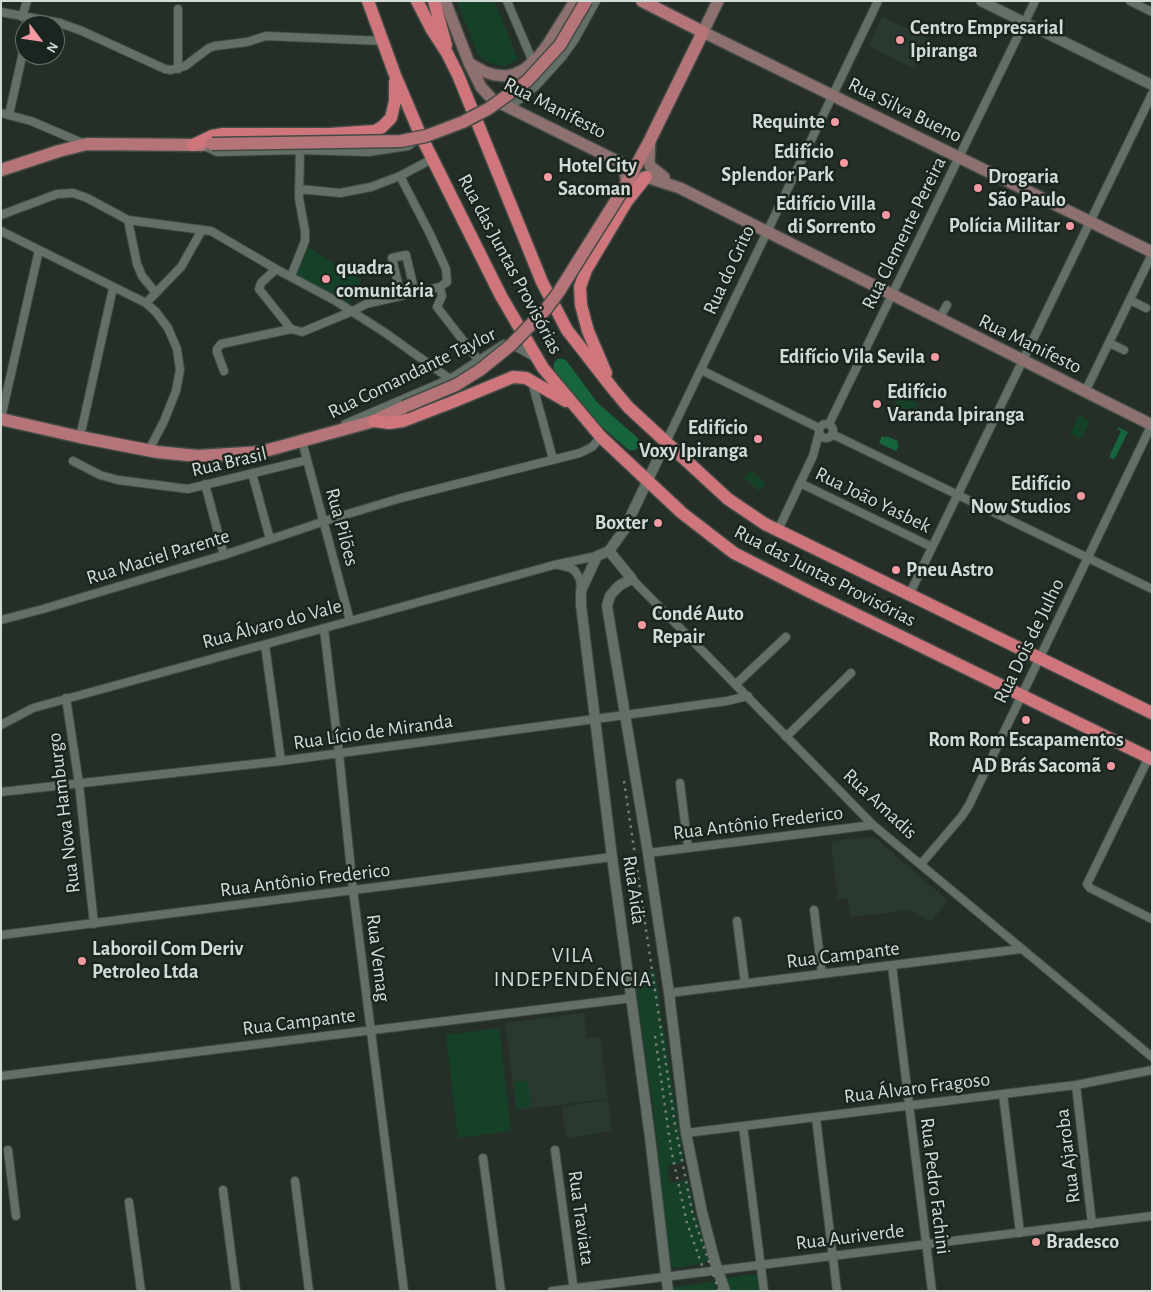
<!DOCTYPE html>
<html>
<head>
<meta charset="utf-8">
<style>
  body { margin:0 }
  #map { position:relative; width:1153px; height:1292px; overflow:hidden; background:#252f28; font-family:"Alegreya Sans",sans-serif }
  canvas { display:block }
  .frame { position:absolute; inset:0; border:2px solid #d4dad6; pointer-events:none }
  .north { position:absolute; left:15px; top:15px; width:50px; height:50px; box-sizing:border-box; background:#1b251f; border:1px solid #656d68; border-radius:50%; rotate:121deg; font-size:14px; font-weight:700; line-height:20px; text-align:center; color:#d4dad6 }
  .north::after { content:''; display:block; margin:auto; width:18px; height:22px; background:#f49aa0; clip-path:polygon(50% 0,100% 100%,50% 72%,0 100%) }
</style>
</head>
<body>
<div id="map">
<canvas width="1153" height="1292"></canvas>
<div class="frame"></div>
<div class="north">N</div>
</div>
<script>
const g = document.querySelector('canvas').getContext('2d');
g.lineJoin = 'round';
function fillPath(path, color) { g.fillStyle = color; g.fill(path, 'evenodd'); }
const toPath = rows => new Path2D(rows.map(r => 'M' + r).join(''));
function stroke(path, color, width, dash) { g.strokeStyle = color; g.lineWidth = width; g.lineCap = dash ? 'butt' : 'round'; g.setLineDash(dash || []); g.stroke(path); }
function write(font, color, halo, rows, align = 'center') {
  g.font = font + ' "Alegreya Sans",sans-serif'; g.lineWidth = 5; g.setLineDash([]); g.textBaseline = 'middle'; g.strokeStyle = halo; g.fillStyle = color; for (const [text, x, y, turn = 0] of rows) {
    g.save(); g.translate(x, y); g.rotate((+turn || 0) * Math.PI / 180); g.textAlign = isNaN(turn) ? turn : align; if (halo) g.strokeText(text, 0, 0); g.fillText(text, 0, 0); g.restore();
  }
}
fillPath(toPath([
  [882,17,929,39,915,69,868,46],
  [874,837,947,900,932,922,911,910,850,917,848,899,838,899,831,841],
  [584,1013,587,1038,600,1037,608,1099,516,1110,505,1023],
  [608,1100,612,1131,566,1138,562,1106]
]), '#29392f');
fillPath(toPath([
  [457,1,494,1,518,59,508,65,502,66,488,62,478,55],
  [305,245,361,281,347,307,291,276],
  [899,395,919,404,914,415,894,405],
  [1079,415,1090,421,1081,439,1070,434],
  [751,470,766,483,759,491,744,478],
  [655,971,684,1162,667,1166,669,1183,688,1180,694,1211,711,1261,678,1268,669,1266,656,1158,659,1151,634,974],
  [499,1028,511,1131,458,1138,446,1035],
  [528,1081,531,1107,517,1109,514,1082],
  [758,1274,760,1291,729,1291,725,1278],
  [714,1282,717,1291,673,1291,673,1287]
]), '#164129');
fillPath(toPath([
  [1118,427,1128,432,1114,460,1109,457,1121,431,1117,429],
  [882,436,885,438,886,436,898,441,897,444,899,445,896,451,879,443]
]), '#16653d');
stroke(toPath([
  [561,366,592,408,632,443]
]), '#16653d', 15);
const minor = toPath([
  [507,1,533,62],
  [1130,1,1152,12],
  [1,12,60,23,82,31,165,69,171,70,185,66,209,48,215,46,247,42,266,36,383,41],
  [22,17,27,1],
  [178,69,178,9],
  [509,108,536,86,563,56,575,39,596,1],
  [1,113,31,121,85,144],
  [9,115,25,43],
  [204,146,217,152,300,150,368,152,408,146,416,140],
  [400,176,430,234,446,269,447,282,440,287],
  [299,189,340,193,371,187,400,176,432,159],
  [1,215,57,194,73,193,87,198,128,220,211,231,276,269,334,300,384,332,450,379],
  [128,220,137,264,142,276,156,293],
  [1,231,146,303,156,312,168,328,177,349,180,370,176,391,164,421,149,450],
  [276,269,261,283,259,289,291,329,302,332,353,311,366,304,440,287,442,296,437,307,479,361],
  [291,276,305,241,305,231,299,198,300,150],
  [401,296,392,258,406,255,415,293],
  [1130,300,1146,308],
  [146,303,181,267,202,230],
  [939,319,947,305],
  [1109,343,1124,350],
  [701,370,819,428],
  [224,371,217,352,217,349,221,344,291,329],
  [532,382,553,459],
  [1085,392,1152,254],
  [1,418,39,250],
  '819 431a7 7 0 1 1 14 0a7 7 0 1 1-14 0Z',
  [345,424,450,379,504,344,518,348,534,357],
  [829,424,1035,1],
  [832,434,1152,589],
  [80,437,113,288],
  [302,441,350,621],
  [666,442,878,1],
  [73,461,100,475,118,480,188,489,307,460],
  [252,473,270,539],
  [800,483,932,547],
  [205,484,224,555],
  [778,530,813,456,819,433],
  [559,565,571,568,575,571,580,579,581,590],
  [632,579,873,825,1152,1057],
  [909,595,1152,94],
  [1,620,43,609,224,555,331,519,401,498,580,453,592,447,601,437],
  [324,629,339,753,353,890,404,1291],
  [265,645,281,761],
  [736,684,786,637],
  [66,698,79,784,94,924],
  [1,725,33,708,554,565,597,556],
  [786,737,851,673],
  [1149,757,1087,884,1090,888,1152,919],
  [680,783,688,848],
  [1,792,281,761,625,715,727,701,748,696],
  [648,853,873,825],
  [921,864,962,816,969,805,1152,424],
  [814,910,822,974],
  [737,921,745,983],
  [1,935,612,857],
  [892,966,932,1291],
  [669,993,1021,949],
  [1,1076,632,998],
  [1076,1085,1092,1224],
  [1003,1094,1020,1233],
  [816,1118,837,1291],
  [743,1126,764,1291],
  [686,1133,1076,1085,1152,1070],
  [8,1150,16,1216],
  [555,1150,574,1291],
  [483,1158,501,1291],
  [295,1181,309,1291],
  [223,1190,236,1291],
  [129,1202,141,1291],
  [552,1291,1152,1216]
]);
const tertiary = toPath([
  [981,1,1152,85],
  [666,442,624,530,609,551,597,556,581,591,581,605,612,857,650,1137,668,1291],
  [609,551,632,579,620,585,614,591,610,596,607,606,648,853,669,993,686,1133,702,1212,715,1262,725,1291]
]);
const secondary = toPath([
  [445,1,469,63,481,87,492,99,619,162,624,168,627,184,634,179,646,177,680,188,1152,425],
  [718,1,703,32,1152,252],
  [469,63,485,72,495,75,506,76,515,74,525,69,539,56,548,44,575,1],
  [650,141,649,161,650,166,664,177]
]);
const primary = toPath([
  [1,170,59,151,87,144,202,145],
  [624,188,650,140,703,32,642,1],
  [1,419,80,437,157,452,198,456,261,452,374,421,404,407]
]);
const trunk = toPath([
  [368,1,395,75,420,134,501,296,543,368,601,437,682,513,734,553,810,592,1152,759],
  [417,1,432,30,447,53,458,75,542,282,567,330,613,389,628,407,728,499,765,524,1152,713],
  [434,1,446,45],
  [193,145,212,136,223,134,329,134,375,131,382,127,391,118,395,101,395,82],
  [606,373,588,331,581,305,580,287,586,270,627,201,646,177],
  [374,421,389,423,403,421,450,403,513,377,526,378,566,401]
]);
stroke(minor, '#414a44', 10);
stroke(tertiary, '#414a44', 12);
stroke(secondary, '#414a44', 14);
stroke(primary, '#414a44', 15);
stroke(trunk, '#414a44', 15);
stroke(minor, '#646f68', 8);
stroke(tertiary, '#646f68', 10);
stroke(secondary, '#8c7170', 11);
stroke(primary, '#b47478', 12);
stroke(trunk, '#cf767d', 12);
stroke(toPath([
  [624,781,675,1125,693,1216,719,1291],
  [655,1036,671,1149,687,1223,704,1271]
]), '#757e78', 2.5, [2.5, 5]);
const primaryBridge = toPath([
  [212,144,401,141,426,136,463,122,488,109,527,81,560,45,586,1],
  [404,407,456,385,480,370,511,345,546,309,558,293,624,188]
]);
stroke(primaryBridge, '#414a44', 15, []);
stroke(primaryBridge, '#b47478', 12);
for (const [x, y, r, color] of [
  [900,40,5,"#f49aa0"],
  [835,122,5,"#f49aa0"],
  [844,163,5,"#f49aa0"],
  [548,177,5,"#f49aa0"],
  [978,188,5,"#f49aa0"],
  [886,215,5,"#f49aa0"],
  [1070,226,5,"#f49aa0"],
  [326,279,5,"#f49aa0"],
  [935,357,5,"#f49aa0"],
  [877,404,5,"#f49aa0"],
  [758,439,5,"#f49aa0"],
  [1081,496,5,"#f49aa0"],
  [658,523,5,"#f49aa0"],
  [896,570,5,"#f49aa0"],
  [642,625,5,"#f49aa0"],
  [1026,720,5,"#f49aa0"],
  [1111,766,5,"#f49aa0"],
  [82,961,5,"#f49aa0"],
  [1036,1242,5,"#f49aa0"]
]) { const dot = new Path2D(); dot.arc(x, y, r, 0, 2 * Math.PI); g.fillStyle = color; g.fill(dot); stroke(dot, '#1b251f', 2); }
write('bold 20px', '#d4dad6', '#1b251f', [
  ["Centro Empresarial",910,28],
  ["Ipiranga",910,51],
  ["Requinte",825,122,"right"],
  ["Edifício",834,152,"right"],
  ["Splendor Park",834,175,"right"],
  ["Hotel City",558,166],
  ["Sacoman",558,189],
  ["Drogaria",988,177],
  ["São Paulo",988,200],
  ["Edifício Villa",876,204,"right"],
  ["di Sorrento",876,227,"right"],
  ["Polícia Militar",1060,226,"right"],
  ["quadra",336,268],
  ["comunitária",336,291],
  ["Edifício Vila Sevila",925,357,"right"],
  ["Edifício",887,392],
  ["Varanda Ipiranga",887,415],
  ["Edifício",748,428,"right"],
  ["Voxy Ipiranga",748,451,"right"],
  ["Edifício",1071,484,"right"],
  ["Now Studios",1071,507,"right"],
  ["Boxter",648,523,"right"],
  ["Pneu Astro",906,570],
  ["Condé Auto",652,614],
  ["Repair",652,637],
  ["Rom Rom Escapamentos",1026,740,"center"],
  ["AD Brás Sacomã",1101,766,"right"],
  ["Laboroil Com Deriv",92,949],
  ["Petroleo Ltda",92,972],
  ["Bradesco",1046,1242]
], 'left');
write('20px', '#d4dad6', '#1b251f', [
  ["Rua Manifesto",555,108,27],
  ["Rua Silva Bueno",905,110,26],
  ["Rua Clemente Pereira",904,233,-64],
  ["Rua das Juntas Provisórias",510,264,62],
  ["Rua do Grito",729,270,-65],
  ["Rua Manifesto",1030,344,26],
  ["Rua Comandante Taylor",412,373,-26],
  ["Rua Brasil",229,462,-13],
  ["Rua João Yasbek",873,500,26],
  ["Rua Pilões",342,527,75],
  ["Rua Maciel Parente",158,557,-17],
  ["Rua das Juntas Provisórias",825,576,27],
  ["Rua Álvaro do Vale",272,624,-15],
  ["Rua Dois de Julho",1029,641,-64],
  ["Rua Lício de Miranda",373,732,-8],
  ["Rua Amadis",880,804,43],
  ["Rua Nova Hamburgo",64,813,-97],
  ["Rua Antônio Frederico",758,823,-7],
  ["Rua Antônio Frederico",305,880,-7],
  ["Rua Aida",634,890,82],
  ["Rua Campante",843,955,-7],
  ["Rua Vemag",378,958,83],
  ["Rua Campante",299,1022,-7],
  ["Rua Álvaro Fragoso",917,1088,-7],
  ["Rua Ajaroba",1068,1156,-97],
  ["Rua Pedro Fachini",935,1186,83],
  ["Rua Traviata",581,1218,82],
  ["Rua Auriverde",850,1237,-7]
]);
g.letterSpacing = '1px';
write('21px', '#d4dad6', '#1b251f', [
  ["VILA",573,956],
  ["INDEPENDÊNCIA",573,980]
]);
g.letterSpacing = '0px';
</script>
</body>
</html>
